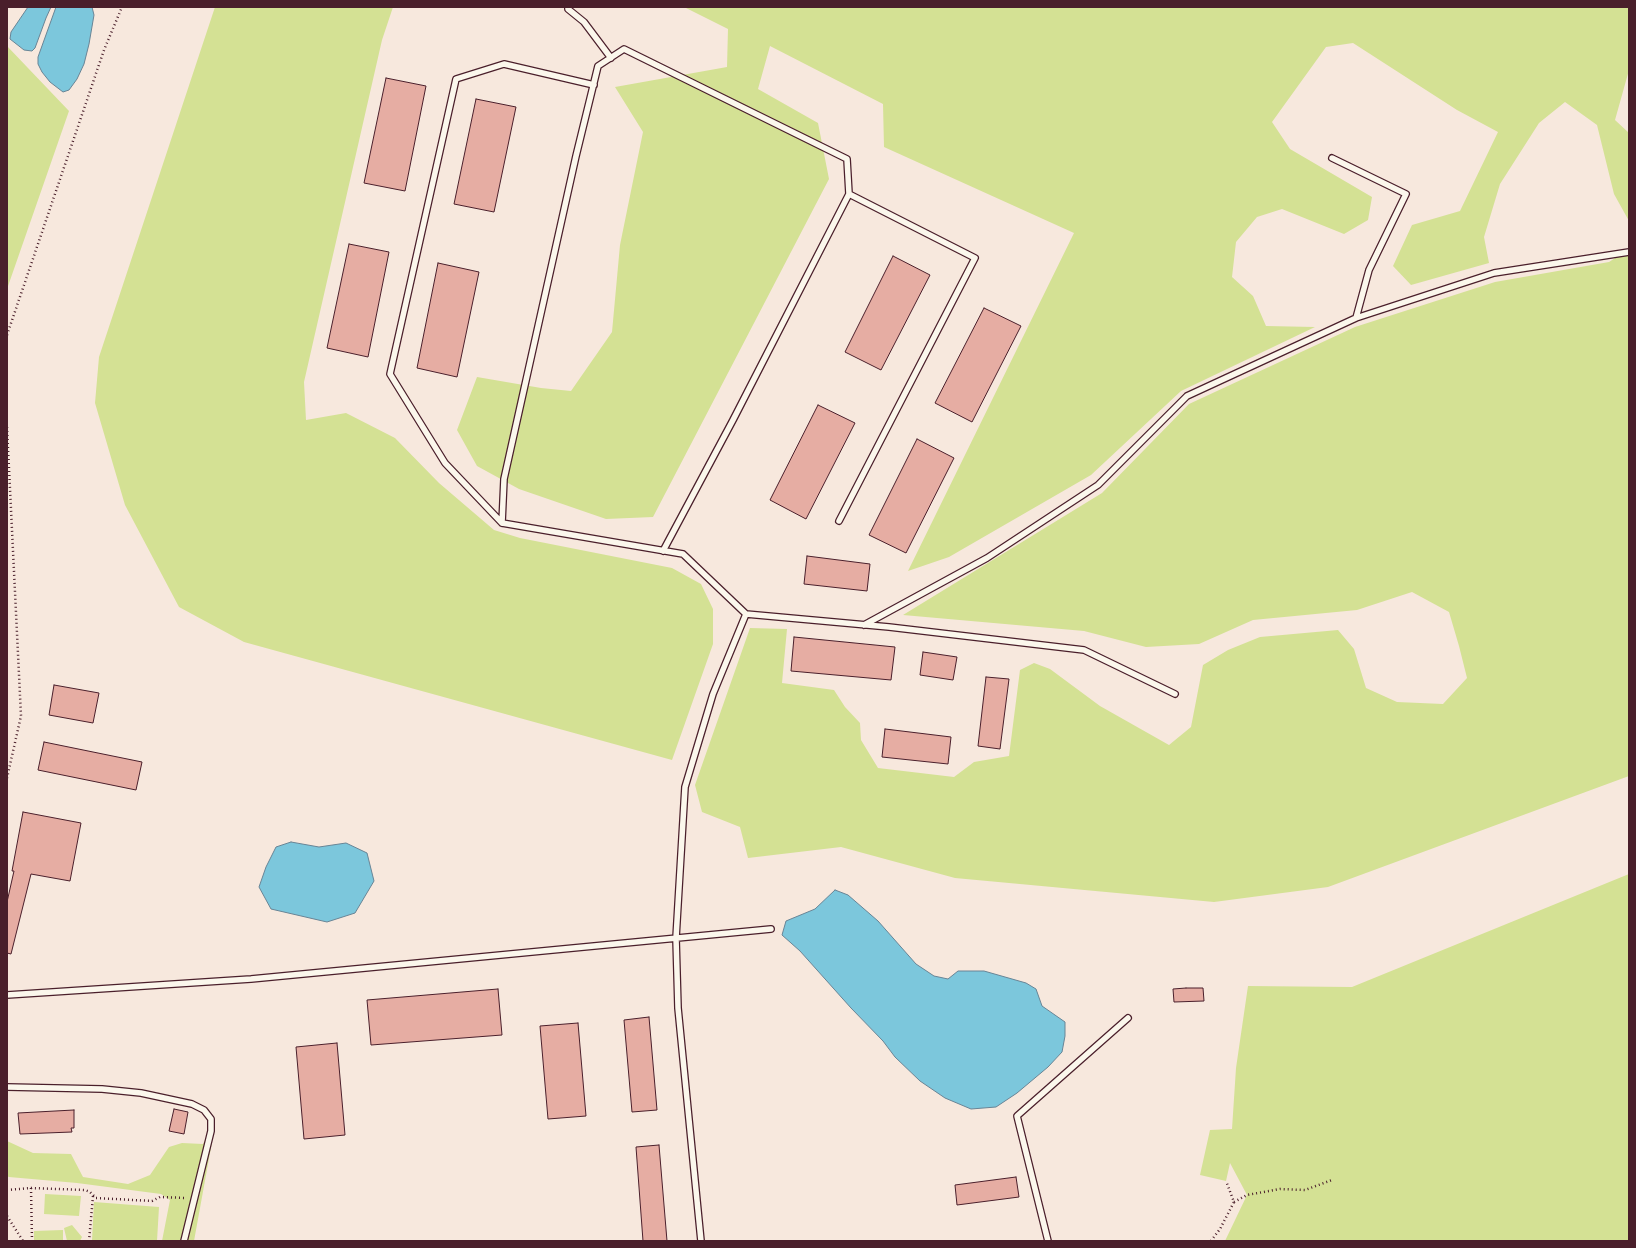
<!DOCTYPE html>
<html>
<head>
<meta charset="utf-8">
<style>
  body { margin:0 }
  #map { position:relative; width:1636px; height:1248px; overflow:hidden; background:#f7e8dd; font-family:Caveat,sans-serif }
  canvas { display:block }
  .frame { position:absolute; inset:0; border:8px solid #4a1f2b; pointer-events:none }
</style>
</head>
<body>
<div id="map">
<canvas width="1636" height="1248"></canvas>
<div class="frame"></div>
</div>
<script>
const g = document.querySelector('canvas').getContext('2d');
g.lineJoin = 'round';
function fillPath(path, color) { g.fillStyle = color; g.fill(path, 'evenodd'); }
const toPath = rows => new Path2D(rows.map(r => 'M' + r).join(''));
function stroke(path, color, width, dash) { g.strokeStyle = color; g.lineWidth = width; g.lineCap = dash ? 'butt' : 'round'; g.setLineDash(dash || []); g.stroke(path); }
fillPath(toPath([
  [215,7,393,7,382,40,304,382,306,420,346,413,395,438,439,483,494,530,520,538,672,568,701,584,713,609,713,644,672,760,244,642,179,607,125,505,95,403,99,357],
  [684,7,1629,7,1629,70,1615,120,1629,133,1629,221,1614,194,1597,125,1565,102,1539,123,1500,184,1484,237,1489,263,1411,285,1393,266,1412,225,1460,211,1498,132,1457,110,1353,43,1326,47,1272,122,1290,149,1372,197,1368,220,1344,234,1282,209,1257,217,1236,242,1232,277,1253,296,1266,326,1315,327,1181,391,1091,475,949,557,908,571,1074,233,884,147,883,104,770,46,758,89,818,123,829,179,653,517,606,519,519,489,477,466,457,430,477,377,541,388,571,391,612,332,620,245,643,132,615,87,727,67,728,29],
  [7,46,69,111,7,289],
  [1629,249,1629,776,1328,887,1214,902,955,878,841,847,748,858,740,827,702,812,695,785,750,628,787,629,782,683,834,690,845,707,860,723,861,740,878,768,954,777,974,762,1009,756,1020,670,1034,663,1050,669,1100,706,1169,745,1191,727,1203,665,1228,650,1260,637,1338,630,1354,649,1366,688,1397,702,1443,704,1467,678,1459,646,1449,612,1412,592,1357,610,1253,620,1199,644,1146,647,1084,631,903,615,1102,493,1189,404,1355,327,1495,282,1609,262],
  [1629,874,1629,1241,1225,1241,1247,1195,1230,1163,1226,1181,1200,1175,1210,1130,1232,1129,1236,1068,1248,986,1352,987],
  [207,1136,212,1142,194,1241,162,1241,170,1200,161,1194,77,1183,9,1177,7,1176,7,1141,33,1153,71,1154,83,1177,128,1184,150,1175,169,1147,182,1143,203,1144],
  [45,1194,81,1196,79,1216,44,1214],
  [94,1202,159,1207,157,1241,92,1241],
  [72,1225,82,1237,80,1241,67,1241,64,1228],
  [63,1230,63,1241,34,1241,34,1231]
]), '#d4e194');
const water = toPath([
  [28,7,51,7,46,18,35,48,32,51,24,50,10,39,11,32,28,7],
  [56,7,92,7,94,15,89,44,84,64,77,79,69,90,63,92,50,82,42,72,38,64,38,57,56,7],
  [291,842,319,847,346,843,367,853,374,881,355,913,327,922,271,909,259,887,266,867,276,847,291,842],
  [835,890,848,895,878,921,916,964,934,976,948,979,958,971,984,971,1026,983,1036,989,1042,1006,1065,1022,1065,1036,1062,1052,1048,1067,1017,1093,996,1107,971,1109,945,1098,920,1081,895,1057,883,1041,851,1008,800,951,782,935,786,921,815,909,835,890]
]);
fillPath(water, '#7cc7dc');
stroke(water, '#688495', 1);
const building = toPath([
  [386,78,426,86,405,191,364,183,386,78],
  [476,99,516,107,494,212,454,204,476,99],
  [349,244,389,252,368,357,327,348,349,244],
  [893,256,930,275,881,370,845,352,893,256],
  [438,263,479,272,457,377,417,368,438,263],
  [984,308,1021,326,972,422,935,403,984,308],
  [818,405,855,423,806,519,770,500,818,405],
  [917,439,954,458,906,553,869,535,917,439],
  [807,556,870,564,867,591,804,584,807,556],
  [794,637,895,647,891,680,791,671,794,637],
  [923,652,957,657,953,680,920,675,923,652],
  [986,677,1009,679,1000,749,978,746,986,677],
  [54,685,99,693,93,723,49,715,54,685],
  [885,729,951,737,948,764,882,757,885,729],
  [44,742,142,762,136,790,38,770,44,742],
  [23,812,81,823,70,881,31,874,11,954,7,953,7,902,14,871,12,871,23,812],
  [1186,988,1203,988,1204,1001,1174,1002,1173,989,1186,988],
  [498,989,502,1035,371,1045,367,1000,498,989],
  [649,1017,657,1110,632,1112,624,1020,649,1017],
  [578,1023,586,1116,548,1119,540,1026,578,1023],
  [337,1043,345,1135,304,1139,296,1047,337,1043],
  [174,1109,188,1112,184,1134,169,1131,174,1109],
  [74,1110,74,1128,71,1128,72,1132,20,1134,18,1113,74,1110],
  [659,1145,667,1241,643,1241,636,1147,659,1145],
  [1016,1177,1019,1197,957,1205,955,1185,1016,1177]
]);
fillPath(building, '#e6ada3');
stroke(building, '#4a1f2b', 1);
const service = toPath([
  [568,7,568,9,584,22,611,58],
  [1332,158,1406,194,1369,270,1356,318],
  [839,521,975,258,849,194],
  [502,523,445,463,390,374,456,79,504,64,594,85],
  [663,551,733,420,849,194,847,159,624,49,598,66,576,156,504,479,502,523,683,554,746,614],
  [864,625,987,558,1098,485,1187,396,1356,318,1494,273,1629,252],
  [7,995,251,979,771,929],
  [7,1087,102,1089,141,1093,192,1104,204,1110,211,1119,211,1131,184,1241],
  [701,1241,678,1008,676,938,685,787,713,694,746,614,889,627,1084,650,1175,694],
  [1048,1241,1017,1116,1128,1018]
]);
stroke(service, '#4a1f2b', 8);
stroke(toPath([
  [7,335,104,50,122,7],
  [7,427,21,716,7,778],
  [31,1188,32,1241],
  [7,1190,31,1188,85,1190,90,1192,96,1198,152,1201,160,1197,186,1198],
  [1234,1202,1247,1195,1280,1189,1305,1190,1332,1180],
  [7,1216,23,1241],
  [89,1241,93,1196],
  [1211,1241,1220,1229,1234,1202,1226,1181]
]), '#4a1f2b', 2.5, [1, 3]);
stroke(service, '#fbf7ec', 5.5);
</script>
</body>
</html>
